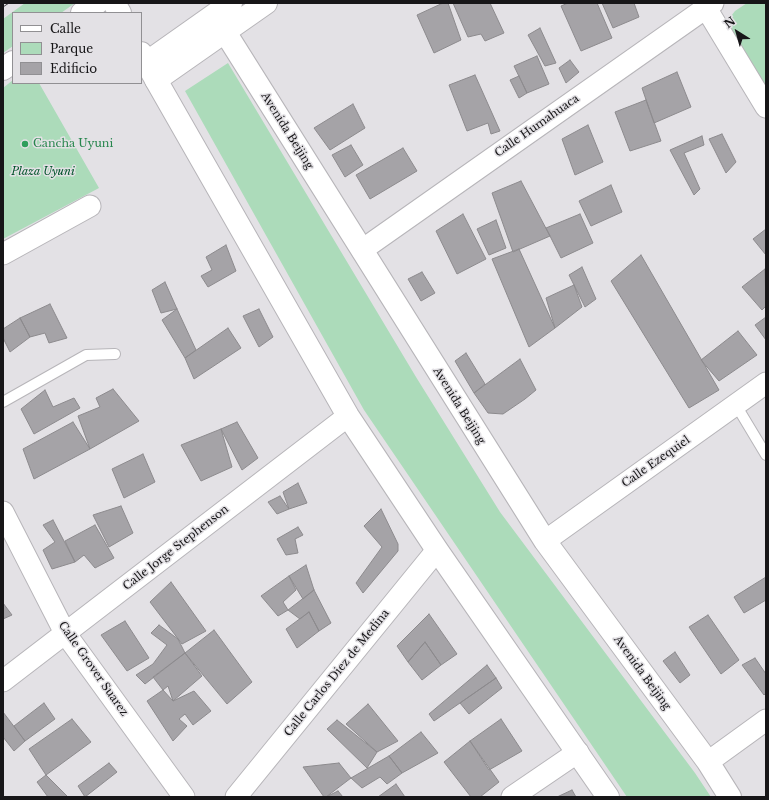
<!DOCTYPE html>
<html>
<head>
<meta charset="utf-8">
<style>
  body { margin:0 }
  #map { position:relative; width:769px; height:800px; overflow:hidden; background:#e3e1e5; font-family:"Libre Baskerville",serif }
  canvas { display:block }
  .frame { position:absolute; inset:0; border:4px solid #171618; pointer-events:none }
  .legend { position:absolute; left:12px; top:12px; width:130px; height:72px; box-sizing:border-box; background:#e3e1e5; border:1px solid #919093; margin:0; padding:5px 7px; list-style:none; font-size:12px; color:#171618 }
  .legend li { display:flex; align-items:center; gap:8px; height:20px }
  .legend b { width:20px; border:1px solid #919093 }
  .north { position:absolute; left:717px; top:12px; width:40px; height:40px; -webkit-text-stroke:3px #e3e1e5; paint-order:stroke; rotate:323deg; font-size:11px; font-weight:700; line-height:16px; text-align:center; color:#171618 }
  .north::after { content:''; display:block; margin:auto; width:14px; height:18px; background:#171618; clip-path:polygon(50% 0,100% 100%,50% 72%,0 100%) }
</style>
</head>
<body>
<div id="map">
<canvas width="769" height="800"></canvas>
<div class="frame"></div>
<ul class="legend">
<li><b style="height:5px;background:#fff"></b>Calle</li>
<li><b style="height:11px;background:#acdbba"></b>Parque</li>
<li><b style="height:11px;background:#a5a3a7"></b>Edificio</li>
</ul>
<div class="north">N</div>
</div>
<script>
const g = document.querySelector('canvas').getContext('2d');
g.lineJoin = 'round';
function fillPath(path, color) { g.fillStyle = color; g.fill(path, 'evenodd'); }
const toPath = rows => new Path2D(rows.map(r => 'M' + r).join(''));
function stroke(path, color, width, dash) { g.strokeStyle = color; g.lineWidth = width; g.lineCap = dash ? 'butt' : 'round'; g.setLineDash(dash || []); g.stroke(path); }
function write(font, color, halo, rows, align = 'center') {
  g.font = font + ' "Libre Baskerville",serif'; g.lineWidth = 3; g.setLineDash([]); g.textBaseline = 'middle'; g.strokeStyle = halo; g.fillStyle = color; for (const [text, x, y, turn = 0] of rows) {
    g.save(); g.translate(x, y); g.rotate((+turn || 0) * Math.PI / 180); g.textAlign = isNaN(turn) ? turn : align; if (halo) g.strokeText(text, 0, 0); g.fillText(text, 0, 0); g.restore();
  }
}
fillPath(toPath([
  [25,3,75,3,61,13,13,13,13,46,3,53,3,19],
  [747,3,766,3,766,92,728,29,728,20,735,11],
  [228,63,416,377,500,512,695,773,711,797,627,797,364,410,185,91],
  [13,80,13,83,39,83,99,188,3,239,3,88]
]), '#acdbba');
const building = toPath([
  [443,3,448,3,461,40,434,53,417,15,443,3],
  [453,3,490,3,504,33,485,41,481,34,468,37,453,3],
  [568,3,597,3,612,38,581,51,561,6,568,3],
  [602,3,634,3,639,17,613,28,602,3],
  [540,28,556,63,545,66,528,35,540,28],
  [537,56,549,84,527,93,514,66,537,56],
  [570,60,579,72,566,83,559,68,570,60],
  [677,72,691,107,654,123,642,88,677,72],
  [475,75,500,131,491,134,488,123,467,131,449,85,475,75],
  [519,76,527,93,519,98,510,80,519,76],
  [646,100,661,141,630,151,615,112,646,100],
  [353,104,365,128,330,150,314,128,353,104],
  [588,125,603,162,575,175,562,139,588,125],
  [722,134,736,162,726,173,709,139,722,134],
  [702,136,704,145,684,153,700,189,694,195,670,150,702,136],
  [351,145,363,165,345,177,332,155,351,145],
  [403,148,417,171,370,199,356,175,403,148],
  [521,181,550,236,513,252,492,193,521,181],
  [611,185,622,212,591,226,579,201,611,185],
  [463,214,486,259,457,274,436,231,463,214],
  [580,214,593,243,561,258,546,228,580,214],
  [496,220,506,248,489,255,477,229,496,220],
  [766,229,766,255,753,239,766,229],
  [226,245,236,271,208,287,201,276,212,270,206,257,226,245],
  [519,249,555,328,529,347,492,259,519,249],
  [641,255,719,390,689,408,611,281,641,255],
  [582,267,596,299,585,307,569,275,582,267],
  [765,269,766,306,762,310,742,287,765,269],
  [422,272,435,293,421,301,408,279,422,272],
  [165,282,177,309,161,313,152,290,165,282],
  [574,285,582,307,555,328,546,298,574,285],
  [50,304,67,338,49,343,45,333,30,337,20,318,50,304],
  [177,309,196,350,185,358,162,320,177,309],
  [259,309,273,337,259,347,243,316,259,309],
  [766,317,766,340,755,325,766,317],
  [20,318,30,337,10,352,3,338,3,329,20,318],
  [228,328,241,348,194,379,185,358,228,328],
  [738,331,757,355,719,381,701,360,738,331],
  [466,353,485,384,474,393,455,361,466,353],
  [520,359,536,390,525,399,503,414,488,413,474,393,520,359],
  [113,389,139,421,90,449,78,416,100,407,96,398,113,389],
  [45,390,53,407,74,398,80,408,34,434,21,409,45,390],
  [73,422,90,449,34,479,23,449,73,422],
  [237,422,258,458,242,470,221,429,237,422],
  [221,429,232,467,201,481,181,445,221,429],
  [143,454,155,482,124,498,112,469,143,454],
  [298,483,307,503,289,509,283,492,298,483],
  [280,496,289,509,277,514,268,502,280,496],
  [121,506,133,533,109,547,93,515,121,506],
  [381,509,398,544,398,551,363,593,356,583,382,547,364,526,381,509],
  [53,520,75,562,52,569,43,550,55,542,43,525,53,520],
  [95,525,114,558,95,568,84,555,75,562,65,541,95,525],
  [298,527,303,535,295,539,298,553,286,555,277,539,298,527],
  [306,565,314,590,303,599,289,576,306,565],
  [289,576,296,590,283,602,288,610,278,616,261,596,289,576],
  [766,577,766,600,744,613,734,597,766,577],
  [171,582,206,631,182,644,150,602,171,582],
  [314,590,331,623,319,631,309,612,300,619,288,610,314,590],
  [3,603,12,615,3,619,3,603],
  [309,612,319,631,297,648,286,629,309,612],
  [429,614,457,654,441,665,425,642,408,662,397,646,429,614],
  [708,615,739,660,721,674,689,627,708,615],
  [125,621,149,658,127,671,101,635,125,621],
  [159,625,178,639,185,653,145,684,136,675,153,664,167,645,151,633,159,625],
  [214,630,252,682,227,704,185,653,214,630],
  [425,642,441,665,422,680,408,662,425,642],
  [675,652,690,675,680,683,663,661,675,652],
  [185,653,202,676,173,701,168,686,163,690,153,677,185,653],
  [755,658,766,674,766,693,764,695,742,665,755,658],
  [487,665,496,678,434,721,429,714,487,665],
  [496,678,502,688,469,714,460,703,496,678],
  [163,690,173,701,194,691,211,711,193,725,185,714,179,719,187,726,173,741,147,701,163,690],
  [44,703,55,719,25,741,14,726,44,703],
  [368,704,398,741,377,752,346,724,368,704],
  [3,712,25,741,14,751,3,737,3,712],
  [72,719,91,742,46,775,29,749,72,719],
  [501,719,522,751,489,770,470,741,501,719],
  [337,720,377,752,367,768,327,729,337,720],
  [421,732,438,753,402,773,389,756,421,732],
  [470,741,499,782,480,797,471,797,444,762,470,741],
  [389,756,402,773,387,784,380,777,362,788,351,778,389,756],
  [109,763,117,772,85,797,78,786,109,763],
  [339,763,351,778,326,797,324,797,303,767,339,763],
  [46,775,68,797,48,797,37,782,46,775],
  [396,784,405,797,378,797,396,784],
  [572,790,576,797,557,797,572,790],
  [338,791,343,797,326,797,338,791]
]);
fillPath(building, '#a5a3a7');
stroke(building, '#8c8a8d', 1);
const service = toPath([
  [3,402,86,355,115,354],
  [736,405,766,455]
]);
const minor = toPath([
  [706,8,766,107],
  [362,250,713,3],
  [3,254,90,206],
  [3,512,65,633,184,797],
  [545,541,766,383],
  [3,681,348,416],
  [708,762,766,720],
  [236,797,437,550],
  [512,797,578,752]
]);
const tertiary = toPath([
  [225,32,545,541,708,762,730,797],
  [156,80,348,416,437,550,608,797]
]);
const secondary = toPath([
  [82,13,97,3],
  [3,69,13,62]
]);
const primary = toPath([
  [114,3,120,13],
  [141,53,156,80,266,3],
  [146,63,231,3]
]);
stroke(service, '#b7b5b9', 12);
stroke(minor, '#b7b5b9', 23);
stroke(tertiary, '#b7b5b9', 24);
stroke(secondary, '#b7b5b9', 24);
stroke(primary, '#b7b5b9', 24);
stroke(service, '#fff', 10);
stroke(minor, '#fff', 21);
stroke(tertiary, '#fff', 22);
stroke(secondary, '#fff', 22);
stroke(primary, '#fff', 22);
stroke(toPath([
  [3,7,9,3]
]), '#434245', 1);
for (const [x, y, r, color] of [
  [25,144,4,"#2e9e5b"]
]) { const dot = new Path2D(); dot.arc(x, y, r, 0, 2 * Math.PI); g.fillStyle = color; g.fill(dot); stroke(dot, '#e3e1e5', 1.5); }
write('11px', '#171618', '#e3e1e5', [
  ["Calle Humahuaca",537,126,-35],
  ["Avenida Beijing",287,131,58],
  ["Avenida Beijing",459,406,58],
  ["Calle Ezequiel",656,462,-35],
  ["Calle Jorge Stephenson",176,548,-38],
  ["Calle Grover Suarez",93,669,55],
  ["Calle Carlos Diez de Medina",337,673,-51],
  ["Avenida Beijing",642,673,54]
]);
write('11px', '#27864d', '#e3e1e5', [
  ["Cancha Uyuni",33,144]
], 'left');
write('italic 11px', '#00532a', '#e3e1e5', [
  ["Plaza Uyuni",43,172]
]);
</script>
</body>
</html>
